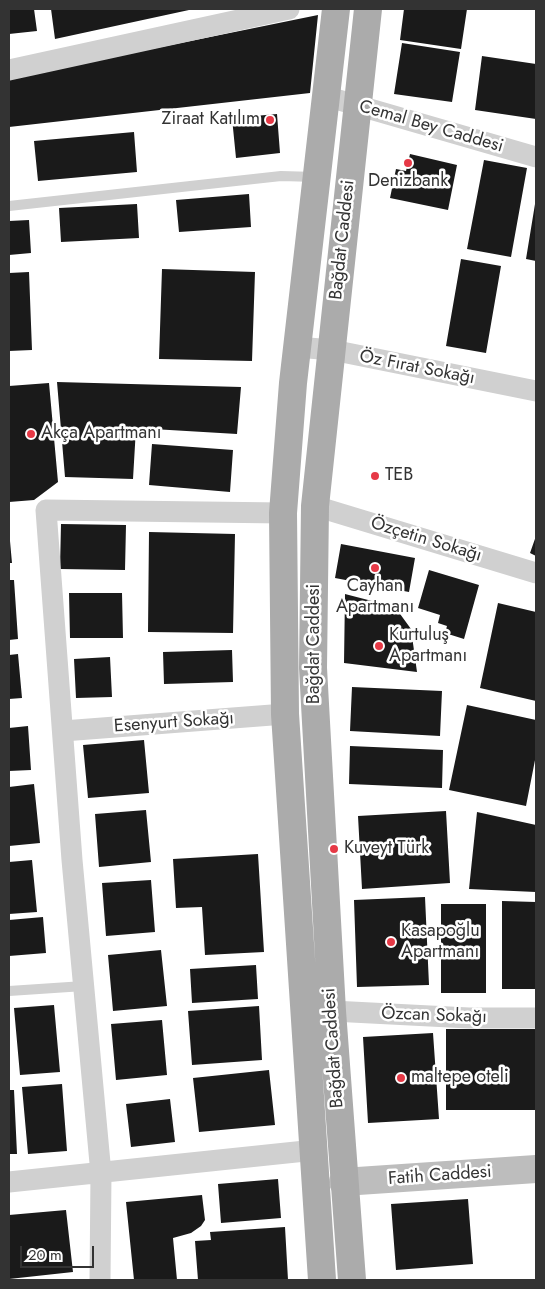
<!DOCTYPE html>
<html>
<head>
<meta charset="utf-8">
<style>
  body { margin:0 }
  #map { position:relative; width:545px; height:1289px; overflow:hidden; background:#fff; font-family:Jost,sans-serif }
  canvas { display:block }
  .frame { position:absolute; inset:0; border:10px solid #333; pointer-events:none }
  .scale { position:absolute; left:20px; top:1246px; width:74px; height:22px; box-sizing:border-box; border:2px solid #333; border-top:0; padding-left:6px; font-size:15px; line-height:18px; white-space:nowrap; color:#333; -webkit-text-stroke:4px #fff; paint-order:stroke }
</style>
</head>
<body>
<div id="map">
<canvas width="545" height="1289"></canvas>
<div class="frame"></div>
<div class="scale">20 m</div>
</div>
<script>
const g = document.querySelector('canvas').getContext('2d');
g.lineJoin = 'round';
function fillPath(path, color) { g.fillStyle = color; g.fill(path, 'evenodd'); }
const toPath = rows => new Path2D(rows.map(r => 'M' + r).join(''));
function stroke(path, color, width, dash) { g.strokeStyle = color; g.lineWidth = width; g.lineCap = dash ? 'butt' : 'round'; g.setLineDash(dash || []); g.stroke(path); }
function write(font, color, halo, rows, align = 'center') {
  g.font = font + ' Jost,sans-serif'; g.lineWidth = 5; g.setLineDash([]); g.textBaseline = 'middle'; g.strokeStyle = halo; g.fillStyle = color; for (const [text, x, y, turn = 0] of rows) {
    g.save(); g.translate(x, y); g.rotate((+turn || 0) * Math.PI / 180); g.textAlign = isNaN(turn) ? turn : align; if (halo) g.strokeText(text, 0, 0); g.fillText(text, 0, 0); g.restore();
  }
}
fillPath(toPath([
  [9,9,34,9,37,31,9,34],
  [51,9,189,9,189,10,55,39],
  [404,9,467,9,461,49,400,40],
  [318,15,310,93,9,127,9,78],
  [402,43,460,52,452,102,394,94],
  [482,56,536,64,536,119,475,110],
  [277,114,280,153,236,158,232,118],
  [134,132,137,172,38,181,34,141],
  [410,154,457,165,448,210,390,198,396,169,406,171],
  [484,160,527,168,511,257,467,249],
  [249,194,251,227,179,232,176,200],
  [137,204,139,238,61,242,59,208],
  [535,204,536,204,536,261,526,259],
  [29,220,31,253,9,255,9,221],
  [461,259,501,266,486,353,446,346],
  [162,269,255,272,252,361,159,359],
  [29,272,32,350,9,351,9,273],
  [57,382,241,387,237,434,136,428,133,479,65,477],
  [49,383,58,482,34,500,9,502,9,386],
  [152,444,233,450,230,492,149,485],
  [61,524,126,525,125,570,60,569],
  [149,532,235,534,233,633,148,632],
  [536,536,536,556,530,553],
  [9,541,10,541,12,563,9,563],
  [341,544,415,558,409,592,335,578],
  [429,570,479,585,464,639,445,633,447,626,438,623,440,615,418,608],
  [9,580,14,580,18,639,9,640],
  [69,593,122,593,123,638,70,638],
  [345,594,395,607,411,629,417,672,344,663],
  [498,603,536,612,536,701,480,688],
  [232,650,233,682,164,684,163,652],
  [18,654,22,698,9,699,9,655],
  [110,657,112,697,76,698,74,659],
  [352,687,442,691,440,736,350,731],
  [467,705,536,720,536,755,526,806,449,790],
  [28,726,31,770,9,771,9,728],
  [144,740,149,793,88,798,83,745],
  [350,746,443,750,442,788,349,784],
  [34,784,40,843,9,846,9,787],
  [146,810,151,862,99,867,95,814],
  [446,811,450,883,362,889,358,816],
  [477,812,536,825,536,892,469,889],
  [258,854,264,952,205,955,202,907,176,908,173,859],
  [32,860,37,912,9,914,9,862],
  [151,880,155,932,106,936,102,883],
  [425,897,429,985,357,987,354,900],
  [502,901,536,902,536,989,502,989],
  [441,904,486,904,486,993,441,993],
  [43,917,46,953,9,956,9,920],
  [161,950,167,1006,113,1011,108,955],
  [256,965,258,999,192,1003,190,969],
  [54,1005,60,1072,20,1075,14,1008],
  [259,1006,262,1060,192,1065,188,1011],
  [162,1020,167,1075,116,1080,111,1024],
  [446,1029,536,1029,536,1110,446,1110],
  [433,1033,439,1119,368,1123,363,1037],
  [269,1070,275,1125,199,1132,193,1078],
  [62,1084,67,1151,28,1154,22,1087],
  [9,1090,14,1090,17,1154,9,1154],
  [170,1099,175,1142,131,1147,126,1104],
  [278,1179,281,1218,221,1223,218,1184],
  [202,1195,205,1220,201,1226,191,1233,173,1238,177,1280,134,1280,126,1202],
  [468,1199,473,1264,396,1270,391,1204],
  [66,1210,73,1272,9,1279,9,1215],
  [285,1227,288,1280,198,1280,195,1241,211,1240,210,1232]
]), '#1a1a1a');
stroke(toPath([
  [9,206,281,176,316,177],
  [9,991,84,986]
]), '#d0d0d0', 10);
stroke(toPath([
  [9,70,289,9],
  [325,96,536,157],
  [297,347,332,350,536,391],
  [315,506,536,573],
  [63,731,285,714],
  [332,1011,469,1018,536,1018],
  [9,1182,315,1150],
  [100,1280,101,1174,72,860,46,510,283,513]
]), '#d0d0d0', 21);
stroke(toPath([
  [343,1182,536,1169]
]), '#bdbdbd', 28);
stroke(toPath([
  [322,1280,285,714,283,513,293,383,336,9],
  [352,1280,332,1011,313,668,315,506,368,9]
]), '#ababab', 28);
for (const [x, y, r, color] of [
  [270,120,5,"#e63946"],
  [408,163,5,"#e63946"],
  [31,434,5,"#e63946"],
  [375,476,5,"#e63946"],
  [375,568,5,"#e63946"],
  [379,646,5,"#e63946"],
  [334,849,5,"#e63946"],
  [391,942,5,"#e63946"],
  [401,1078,5,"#e63946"]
]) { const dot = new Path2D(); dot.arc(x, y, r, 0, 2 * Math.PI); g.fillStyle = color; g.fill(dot); stroke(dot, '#fff', 2); }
write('18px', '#333', '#fff', [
  ["Ziraat Katılım",260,120,"right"],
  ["Denizbank",408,182,"center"],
  ["Akça Apartmanı",41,434],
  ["TEB",385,476],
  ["Cayhan",375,587,"center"],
  ["Apartmanı",375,608,"center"],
  ["Kurtuluş",389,636],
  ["Apartmanı",389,657],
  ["Kuveyt Türk",344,849],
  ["Kasapoğlu",401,932],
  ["Apartmanı",401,953],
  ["maltepe oteli",411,1078]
], 'left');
write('18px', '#333', '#fff', [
  ["Cemal Bey Caddesi",431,127,16],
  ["Bağdat Caddesi",343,240,-84],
  ["Öz Fırat Sokağı",417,368,11],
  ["Özçetin Sokağı",426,540,17],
  ["Bağdat Caddesi",315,644,-90],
  ["Esenyurt Sokağı",174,723,-4],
  ["Özcan Sokağı",434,1016,2],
  ["Bağdat Caddesi",334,1048,-94],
  ["Fatih Caddesi",440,1176,-4]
]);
</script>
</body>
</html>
